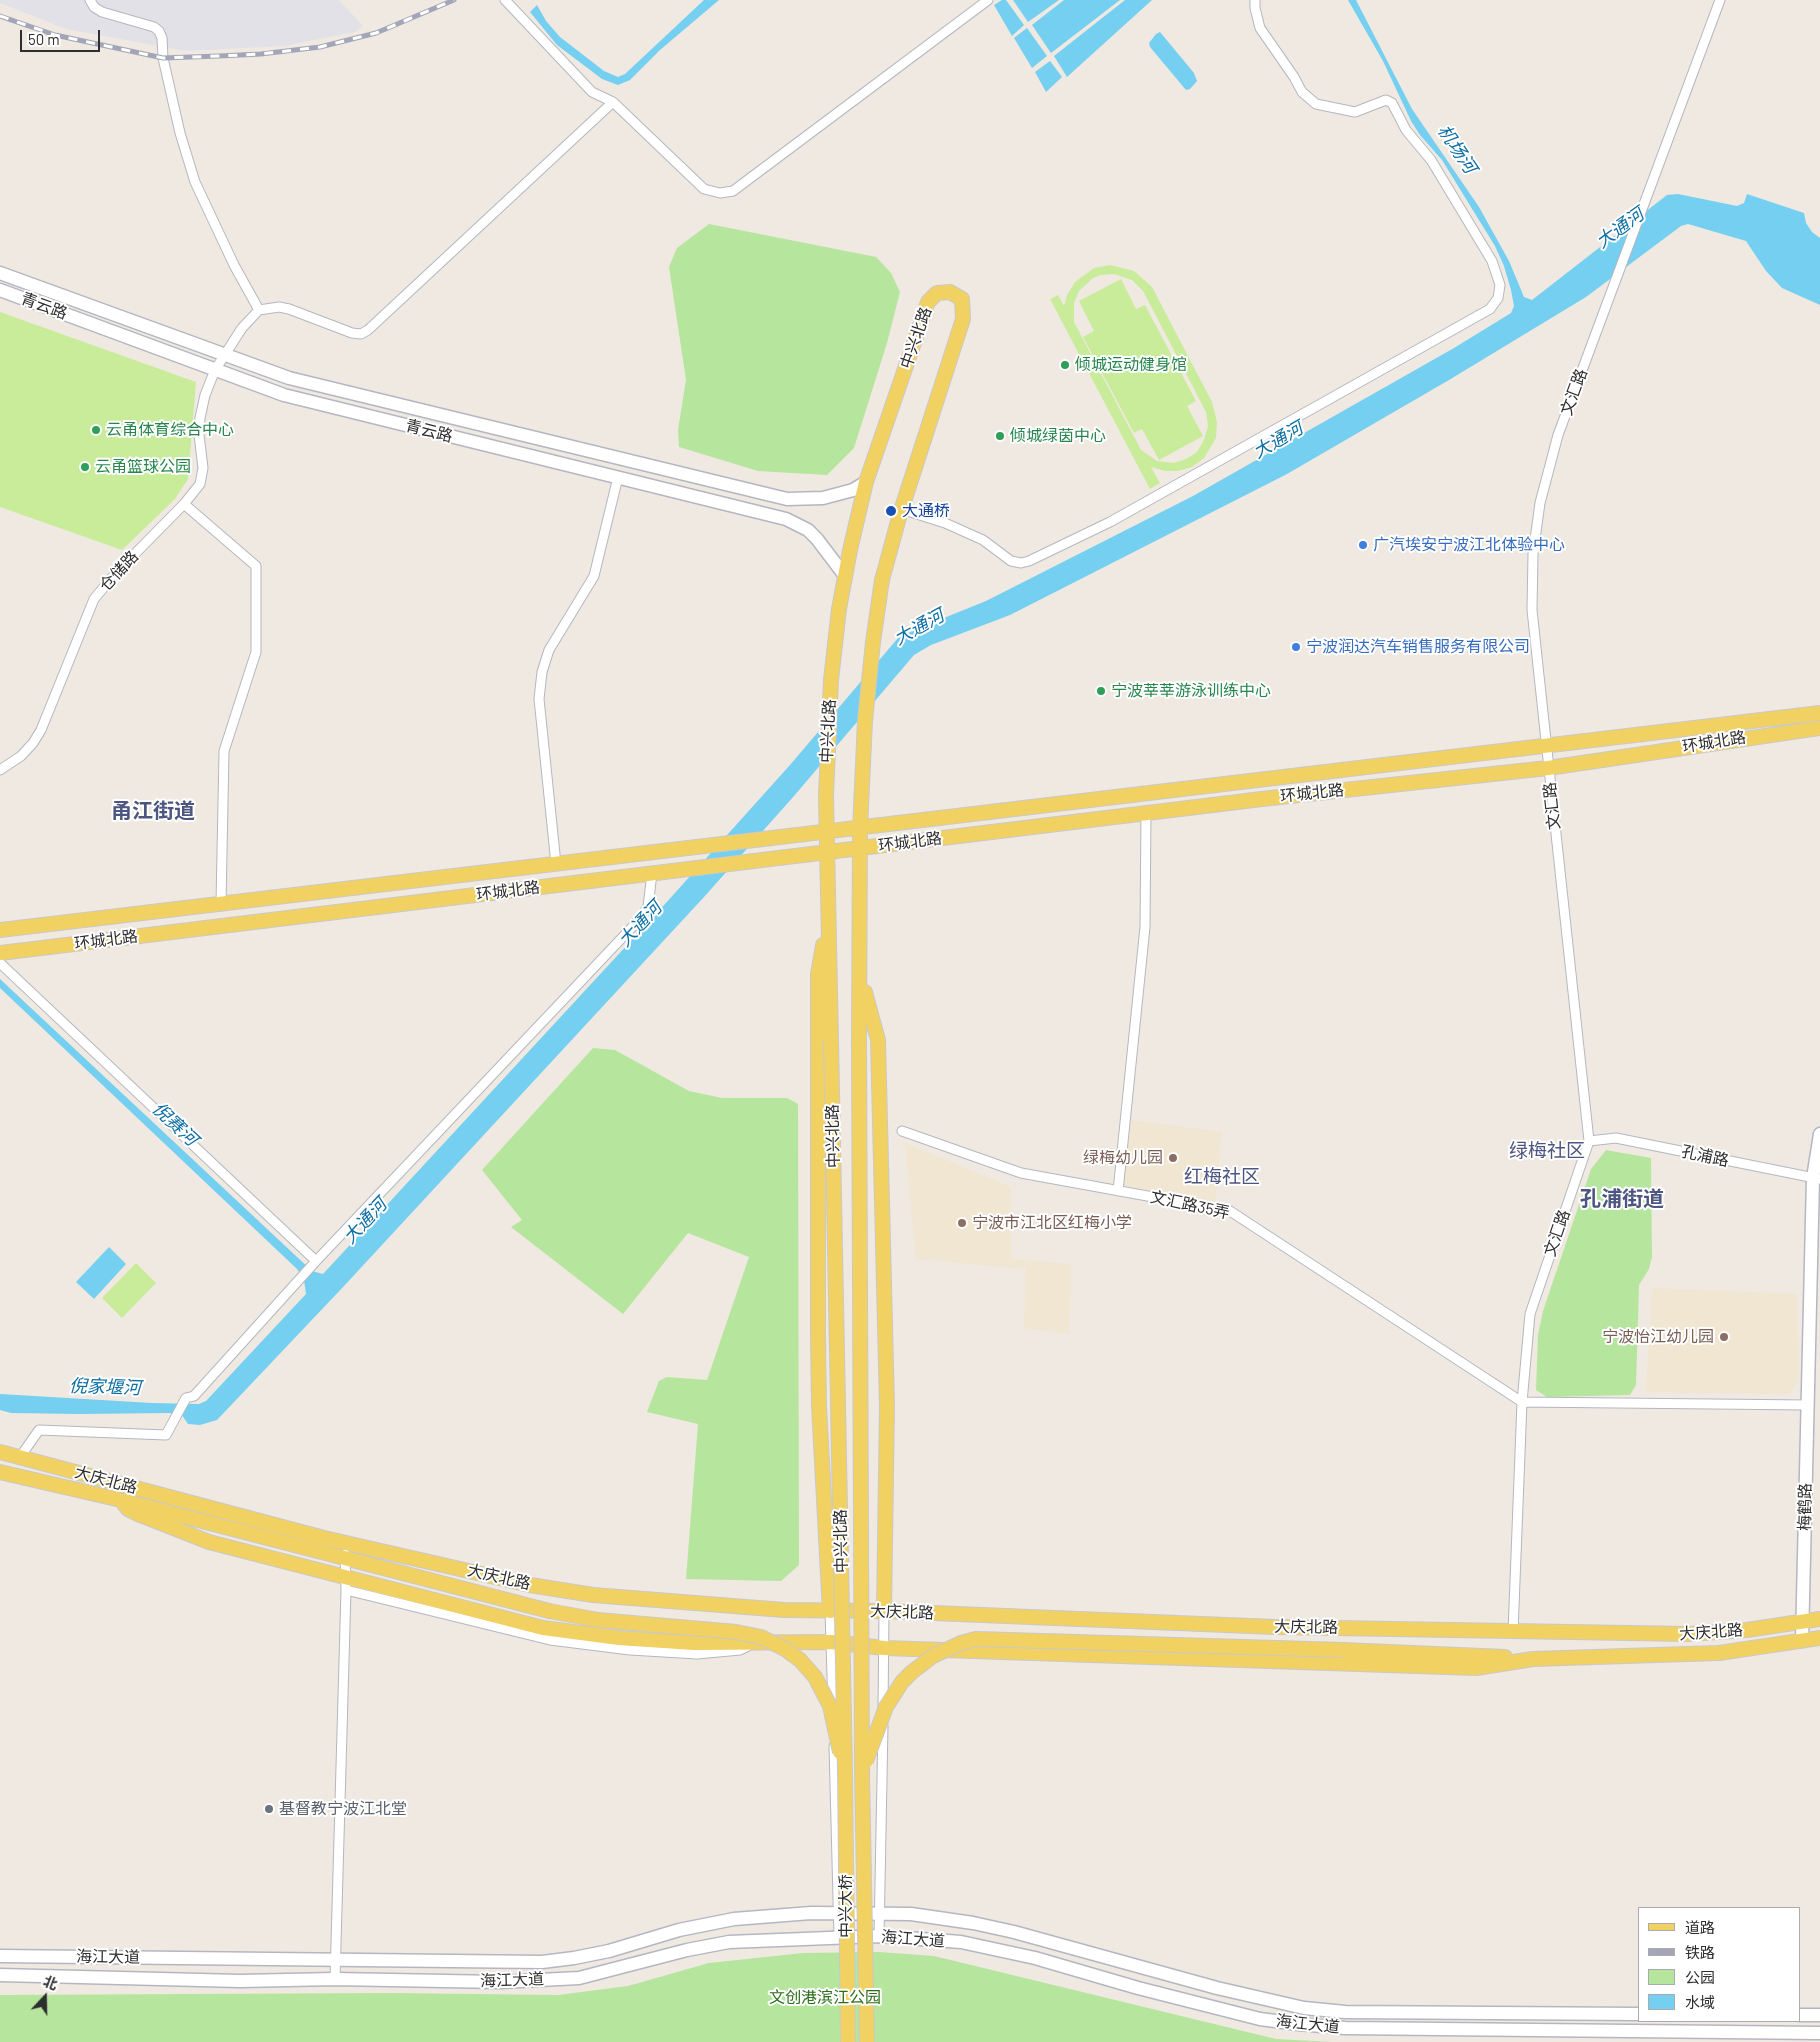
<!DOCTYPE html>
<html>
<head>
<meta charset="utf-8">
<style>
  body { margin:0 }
  #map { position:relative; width:1820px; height:2042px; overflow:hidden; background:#efe9e1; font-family:Barlow,"Noto Sans SC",sans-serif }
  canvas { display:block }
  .legend { position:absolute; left:1638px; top:1907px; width:162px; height:115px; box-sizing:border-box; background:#fff; border:1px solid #ababab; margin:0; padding:6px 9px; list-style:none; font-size:15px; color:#2e2e2e }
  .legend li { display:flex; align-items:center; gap:10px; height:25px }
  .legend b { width:25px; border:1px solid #ababab }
  .north { position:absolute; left:20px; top:1972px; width:50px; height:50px; -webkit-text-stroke:4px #fff; paint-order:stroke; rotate:21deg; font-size:14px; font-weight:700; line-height:20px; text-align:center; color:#2e2e2e }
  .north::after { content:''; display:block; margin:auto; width:18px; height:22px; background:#2e2e2e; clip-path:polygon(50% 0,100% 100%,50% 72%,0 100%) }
  .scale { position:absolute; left:20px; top:30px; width:80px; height:22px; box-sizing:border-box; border:2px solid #2e2e2e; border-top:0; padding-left:6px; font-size:15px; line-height:18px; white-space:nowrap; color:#2e2e2e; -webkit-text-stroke:4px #fff; paint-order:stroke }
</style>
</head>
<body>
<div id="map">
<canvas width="1820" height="2042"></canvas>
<ul class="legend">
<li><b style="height:6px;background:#f2d163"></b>道路</li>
<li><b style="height:6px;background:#a3a6b8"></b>铁路</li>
<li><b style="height:14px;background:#b6e59e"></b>公园</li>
<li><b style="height:14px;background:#75cff0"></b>水域</li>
</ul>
<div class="north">北</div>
<div class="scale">50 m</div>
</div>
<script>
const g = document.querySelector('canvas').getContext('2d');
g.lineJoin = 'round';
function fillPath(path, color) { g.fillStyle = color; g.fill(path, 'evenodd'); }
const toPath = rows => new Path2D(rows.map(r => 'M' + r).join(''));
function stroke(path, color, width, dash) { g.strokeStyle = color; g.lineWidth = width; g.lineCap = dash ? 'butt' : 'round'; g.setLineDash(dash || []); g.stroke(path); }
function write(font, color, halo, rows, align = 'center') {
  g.font = font + ' Barlow,"Noto Sans SC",sans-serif'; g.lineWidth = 4; g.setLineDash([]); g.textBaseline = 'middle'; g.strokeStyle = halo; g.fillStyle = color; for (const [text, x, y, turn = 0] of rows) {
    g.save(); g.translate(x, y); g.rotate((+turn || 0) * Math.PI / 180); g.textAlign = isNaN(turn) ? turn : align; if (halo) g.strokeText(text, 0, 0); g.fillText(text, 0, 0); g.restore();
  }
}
fillPath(toPath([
  [0,0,339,0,363,26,355,32,284,46,186,51,66,29,0,3]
]), '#e3e1e8');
fillPath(toPath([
  [1131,1120,1222,1132,1215,1202,1124,1185],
  [905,1143,1011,1187,1011,1259,1071,1264,1069,1334,1024,1328,1026,1269,916,1259],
  [1652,1288,1797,1294,1799,1381,1790,1394,1646,1392]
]), '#f0e6d1');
fillPath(toPath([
  [709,224,876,257,891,273,900,292,887,343,854,448,827,475,758,471,679,447,678,430,686,380,669,267,677,248],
  [593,1048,615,1050,689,1091,722,1098,787,1098,798,1104,799,1565,781,1581,686,1579,698,1424,647,1412,659,1381,667,1377,707,1380,749,1257,688,1233,623,1314,511,1227,522,1220,482,1170],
  [1606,1150,1651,1158,1652,1257,1649,1269,1639,1285,1636,1385,1630,1395,1547,1397,1536,1390,1538,1335,1543,1311,1591,1169],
  [879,1952,934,1956,1276,2039,1332,2042,0,2042,0,1995,390,1993,558,1995,628,1986,709,1963,803,1953]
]), '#b6e59e');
fillPath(toPath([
  [1110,265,1134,271,1152,287,1212,402,1217,422,1216,438,1204,458,1192,467,1178,471,1165,471,1151,467,1160,483,1150,489,1050,299,1058,295,1064,306,1067,295,1075,282,1094,268],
  [1114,274,1132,280,1143,291,1206,412,1208,426,1204,440,1197,452,1186,459,1174,463,1157,461,1141,450,1074,322,1074,303,1079,291,1093,278,1101,275],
  [1121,279,1136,309,1145,305,1196,401,1187,406,1203,436,1159,460,1142,429,1134,433,1083,337,1094,331,1079,301],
  [0,312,196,382,188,479,175,499,122,550,0,507],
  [136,1263,156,1283,122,1318,102,1298]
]), '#c9ec9a');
fillPath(toPath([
  [704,0,719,0,660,50,630,80,618,85,602,79,557,45,530,12,537,5,546,21,560,37,604,71,618,77,625,74],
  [1002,0,1006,0,1024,25,1012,36,994,5],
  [1013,0,1059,0,1028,22],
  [1064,0,1120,0,1051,53,1032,25],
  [1125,0,1152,0,1067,77,1054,56],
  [1348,0,1356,0,1412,109,1479,207,1509,261,1524,297,1532,300,1667,195,1678,194,1737,206,1744,203,1747,194,1804,213,1806,223,1812,232,1820,238,1820,305,1782,288,1766,271,1746,241,1688,224,1681,226,1586,297,1449,380,1287,474,1010,615,931,645,914,655,794,796,704,897,344,1286,217,1420,200,1425,188,1424,182,1415,169,1413,80,1414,11,1413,0,1410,0,1394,152,1403,199,1404,206,1401,306,1294,304,1280,297,1269,0,988,0,979,312,1271,323,1274,665,904,790,765,898,638,919,628,986,601,1193,496,1454,348,1511,313,1514,306,1511,290,1504,266,1495,246,1442,160,1420,135,1411,121,1383,61],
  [1027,28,1047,56,1032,68,1014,38],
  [1160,32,1194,73,1197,81,1190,89,1186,90,1150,47,1149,43,1156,34],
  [1050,61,1062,77,1046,92,1035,72],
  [109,1247,126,1264,94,1299,76,1282]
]), '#75cff0');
const street = toPath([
  [90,0,94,7,102,12,154,27,159,31,162,38,163,58,180,133,195,182,234,265,259,310],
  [505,0,592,92,613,102],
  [184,504,256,566,256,652,224,751,221,904],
  [901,509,945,523,983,540,1011,561,1021,563,1029,561,1110,522,1490,309,1498,298,1500,285,1492,261,1431,160,1406,130,1392,103,1386,100,1355,112,1316,104,1302,92,1294,77,1260,28,1255,8,1255,0],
  [0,770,21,756,33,743,41,730,94,599,114,575,184,504,200,484,203,468,199,435,200,418,205,395,215,370,242,328,259,310,279,307,289,309,352,333,361,334,368,330,613,102,704,189,720,193,733,191,988,0],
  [556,864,539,699,542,672,549,650,594,576,618,477],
  [0,963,316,1261,637,922,648,907,652,873],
  [902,1131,1021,1173,1230,1211,1522,1402,1808,1405],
  [1589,1141,1616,1138,1820,1179],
  [1118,1191,1145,927,1146,813],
  [20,1457,39,1430,166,1435,186,1398,194,1396,316,1261],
  [346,1590,550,1640,630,1650,697,1654,740,1650,750,1645],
  [830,1611,833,1708],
  [1513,1632,1522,1402,1530,1314,1589,1141,1532,610,1533,554,1540,503,1558,435,1720,0],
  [883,1711,884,1611],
  [834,1746,839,1937],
  [879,1936,883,1726],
  [335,1979,346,1590,345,1554]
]);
const secondary = toPath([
  [0,273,289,378,787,499,823,498,853,490,866,482],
  [0,290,284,395,786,519,808,530,817,539,845,576],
  [1802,1641,1813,1178,1820,1134],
  [0,1956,542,1962,574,1958,609,1951,679,1930,734,1919,811,1913,911,1914,973,1923,1014,1932,1217,1988,1304,2008,1345,2012,1639,2014],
  [0,1975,240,1981,335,1979,500,1982,579,1978,687,1950,729,1942,879,1936,961,1942,1035,1958,1138,1988,1260,2019,1298,2024,1345,2028,1820,2033],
  [1799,2015,1820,2015]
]);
const primary = toPath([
  [0,930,1820,713],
  [823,945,818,974,818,1335,819,1406,830,1611],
  [0,953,1262,799,1548,768,1820,728],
  [865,992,878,1040,887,1406,884,1611],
  [831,1040,826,795,831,680,839,609,850,550,866,482,928,302,937,293,950,292,962,299,963,319,900,514,882,580,873,642,865,721,860,829,859,1042],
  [0,1452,324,1538,530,1585,593,1595,784,1610,884,1611,1275,1627,1688,1634,1747,1630,1820,1619],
  [0,1472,121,1500,549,1611],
  [121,1500,128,1509,138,1514,209,1542,543,1628,619,1638,694,1643,831,1642,884,1648,1476,1668,1533,1659,1719,1653,1820,1638],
  [1343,1650,1505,1657]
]);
stroke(street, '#b4b7c1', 11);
stroke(secondary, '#b4b7c1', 15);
stroke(primary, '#c9c9c9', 16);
stroke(street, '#fff', 9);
stroke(secondary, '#fff', 12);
stroke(primary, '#f2d163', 14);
const rail = toPath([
  [0,16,55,35,163,58,219,56,261,54,320,47,376,33,454,0]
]);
stroke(rail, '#a3a6b8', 5);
stroke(rail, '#fff', 3, [9]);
const primaryBridge = toPath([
  [831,1040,845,1770,848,2042],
  [859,1042,862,1772,867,2042],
  [549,1611,598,1620,736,1632,761,1637,785,1649,800,1660,815,1677,830,1706,840,1752],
  [866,1761,886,1707,902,1682,912,1672,933,1656,961,1643,976,1639,1343,1650]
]);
stroke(primaryBridge, '#c9c9c9', 16, []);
stroke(primaryBridge, '#f2d163', 14);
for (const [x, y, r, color] of [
  [1065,365,5,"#2e9e5b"],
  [96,430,5,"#2e9e5b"],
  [1000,436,5,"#2e9e5b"],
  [85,467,5,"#2e9e5b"],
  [891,511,6,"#1a4fb4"],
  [1363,545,5,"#3f7fe0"],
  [1296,647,5,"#3f7fe0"],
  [1101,691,5,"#2e9e5b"],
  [1173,1158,5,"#8d6e63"],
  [962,1223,5,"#8d6e63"],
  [1724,1337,5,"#8d6e63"],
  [269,1809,5,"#6b7280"]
]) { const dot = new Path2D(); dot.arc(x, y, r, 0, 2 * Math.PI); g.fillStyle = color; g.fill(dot); stroke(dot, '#fff', 2); }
write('16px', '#2e2e2e', '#fff', [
  ["青云路",44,306,20],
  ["中兴北路",916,338,-71],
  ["文汇路",1574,392,-70],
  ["青云路",429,431,14],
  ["仓储路",119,571,-47],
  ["中兴北路",828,731,-87],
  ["环城北路",1714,742,-9],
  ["环城北路",1312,793,-6],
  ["文汇路",1552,806,-96],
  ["环城北路",910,842,-7],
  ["环城北路",508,891,-7],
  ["环城北路",106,940,-7],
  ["中兴北路",833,1136,-91],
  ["孔浦路",1705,1156,12],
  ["文汇路35弄",1190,1205,12],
  ["文汇路",1557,1233,-71],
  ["大庆北路",106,1480,15],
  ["梅鹤路",1805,1507,-89],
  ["中兴北路",841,1541,-91],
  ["大庆北路",499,1577,13],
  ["大庆北路",902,1612,2],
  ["大庆北路",1306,1627,1],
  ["大庆北路",1711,1632,-4],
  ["中兴大桥",846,1906,-90],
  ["海江大道",913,1939,4],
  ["海江大道",108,1957,1],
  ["海江大道",512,1980,-2],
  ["海江大道",1308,2024,6]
]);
write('16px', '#27864d', '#fff', [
  ["倾城运动健身馆",1075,365],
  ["云甬体育综合中心",106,430],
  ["倾城绿茵中心",1010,436],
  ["云甬篮球公园",95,467],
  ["宁波莘莘游泳训练中心",1111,691]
], 'left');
write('16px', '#164399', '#fff', [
  ["大通桥",902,511]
], 'left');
write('16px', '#366cbe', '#fff', [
  ["广汽埃安宁波江北体验中心",1373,545],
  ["宁波润达汽车销售服务有限公司",1306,647]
], 'left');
write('16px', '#785e54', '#fff', [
  ["绿梅幼儿园",1163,1158],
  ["宁波市江北区红梅小学",972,1223,"left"],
  ["宁波怡江幼儿园",1714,1337]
], 'right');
write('16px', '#5b616d', '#fff', [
  ["基督教宁波江北堂",279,1809]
], 'left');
write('16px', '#2c6e1b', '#fff', [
  ["文创港滨江公园",825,1998]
]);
write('italic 18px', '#0d6fa3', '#fff', [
  ["机场河",1457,149,56],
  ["大通河",1620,228,-36],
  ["大通河",1278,440,-30],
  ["大通河",919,627,-29],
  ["大通河",640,924,-47],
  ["倪赛河",175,1124,43],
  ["大通河",365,1221,-47],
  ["倪家堰河",105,1387,2]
]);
write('19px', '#4d5680', '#fff', [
  ["绿梅社区",1547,1151],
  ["红梅社区",1222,1177]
]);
write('bold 21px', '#4d5680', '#fff', [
  ["甬江街道",153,811],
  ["孔浦街道",1622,1199]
]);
</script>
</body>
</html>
